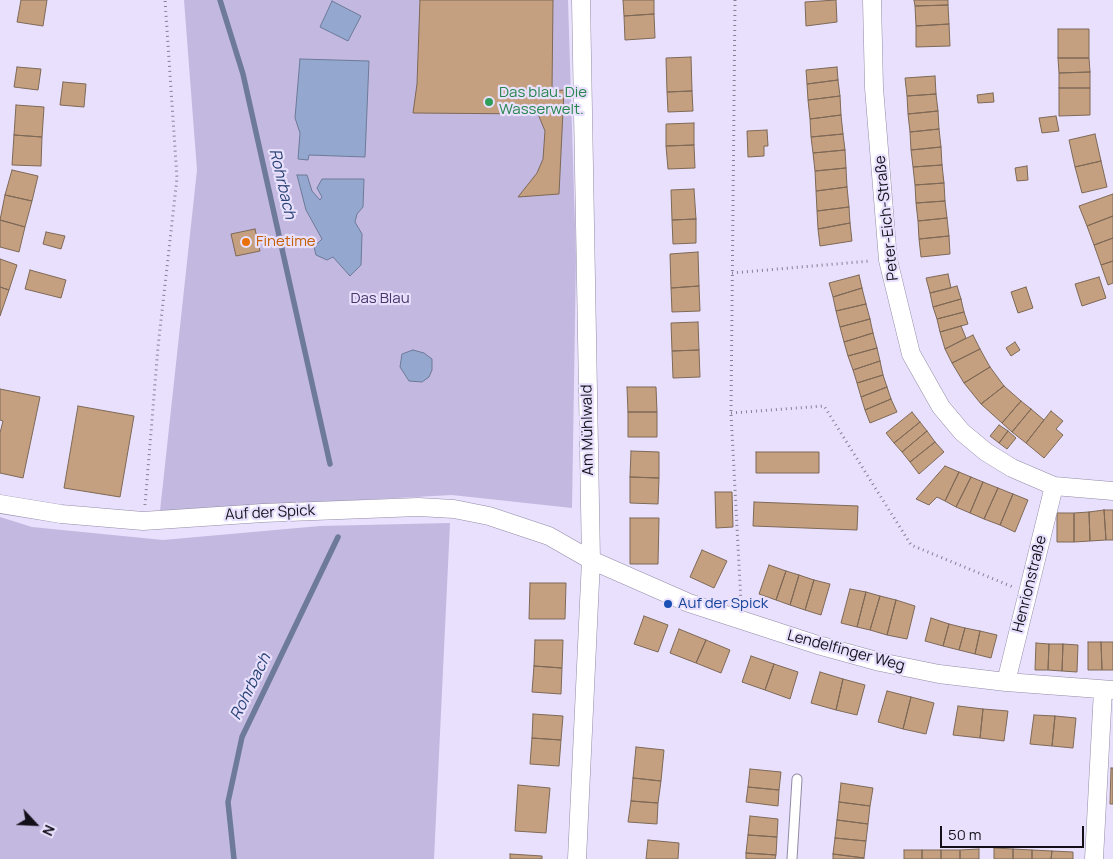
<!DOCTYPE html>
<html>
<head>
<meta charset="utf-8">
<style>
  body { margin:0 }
  #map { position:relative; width:1113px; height:859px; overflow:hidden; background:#e8e0fd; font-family:Manrope,sans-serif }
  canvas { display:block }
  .north { position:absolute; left:10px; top:799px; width:50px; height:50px; -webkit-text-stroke:4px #e8e0fd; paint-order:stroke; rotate:115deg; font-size:14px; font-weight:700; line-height:20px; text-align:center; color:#13101a }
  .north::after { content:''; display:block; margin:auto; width:18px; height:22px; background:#13101a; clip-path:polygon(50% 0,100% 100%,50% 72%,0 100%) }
  .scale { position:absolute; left:940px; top:826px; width:144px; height:22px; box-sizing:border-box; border:2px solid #13101a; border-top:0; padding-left:6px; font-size:15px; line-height:18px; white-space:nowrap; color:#13101a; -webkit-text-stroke:4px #e8e0fd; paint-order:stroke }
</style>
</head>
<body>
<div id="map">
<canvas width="1113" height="859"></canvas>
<div class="north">N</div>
<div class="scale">50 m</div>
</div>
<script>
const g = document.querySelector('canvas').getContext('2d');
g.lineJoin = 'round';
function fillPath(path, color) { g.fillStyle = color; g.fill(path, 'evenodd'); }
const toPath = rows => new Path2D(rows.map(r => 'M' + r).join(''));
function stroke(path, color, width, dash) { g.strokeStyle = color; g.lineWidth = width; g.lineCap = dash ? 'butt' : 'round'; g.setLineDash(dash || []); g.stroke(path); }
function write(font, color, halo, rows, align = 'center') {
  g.font = font + ' Manrope,sans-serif'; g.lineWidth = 4.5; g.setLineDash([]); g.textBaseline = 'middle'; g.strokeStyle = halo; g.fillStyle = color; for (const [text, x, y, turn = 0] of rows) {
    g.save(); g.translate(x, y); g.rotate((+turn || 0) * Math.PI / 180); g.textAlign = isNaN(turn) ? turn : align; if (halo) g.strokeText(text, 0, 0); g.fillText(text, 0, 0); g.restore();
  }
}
fillPath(toPath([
  [184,0,568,0,576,257,572,508,452,495,160,511,197,170],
  [0,517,32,527,163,540,320,526,450,523,434,859,0,859]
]), '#c3b8df');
const water = toPath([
  [332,1,361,16,348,41,320,27,332,1],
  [300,59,369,61,365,157,309,155,308,160,298,159,300,133,295,118,300,59],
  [297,175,307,175,312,191,320,200,322,197,317,188,322,179,364,179,363,207,357,214,355,222,362,234,361,265,350,276,333,257,327,260,316,255,314,247,322,239,306,210,297,175],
  [413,350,424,353,432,359,432,370,429,377,422,382,409,381,400,367,402,354,413,350]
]);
fillPath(water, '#94a8cf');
stroke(water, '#6d7a99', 1);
stroke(toPath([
  [220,0,243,74,330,464],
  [234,859,228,802,242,737,338,537]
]), '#6d7a99', 5.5);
const building = toPath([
  [21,0,47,0,43,26,17,22,21,0],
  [420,0,553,0,552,91,564,90,559,194,518,197,537,173,543,159,545,131,538,114,413,113,417,84,420,0],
  [623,0,654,0,654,14,624,16,623,0],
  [836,0,837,22,806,26,805,2,836,0],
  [914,0,948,0,948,5,915,6,914,0],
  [948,5,949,24,916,26,915,6,948,5],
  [654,14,655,38,625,40,624,16,654,14],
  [949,24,950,46,916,47,916,26,949,24],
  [1058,29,1089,29,1089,58,1058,58,1058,29],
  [691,57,692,91,667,92,666,58,691,57],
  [1058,58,1089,58,1090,72,1059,73,1058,58],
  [17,67,41,69,38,90,14,87,17,67],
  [837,67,838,80,807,84,806,70,837,67],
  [1090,72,1090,88,1059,88,1059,73,1090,72],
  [935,76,936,94,907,96,905,78,935,76],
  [838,80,840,96,808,100,807,84,838,80],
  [63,82,86,84,84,107,60,105,63,82],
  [1059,88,1090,88,1090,115,1059,116,1059,88],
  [692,91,693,111,668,112,667,92,692,91],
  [993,93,994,102,978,103,977,95,993,93],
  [936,94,938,111,908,114,907,96,936,94],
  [840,96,841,115,810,119,808,100,840,96],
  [16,105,44,107,42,137,14,135,16,105],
  [938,111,939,129,910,132,908,114,938,111],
  [841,115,843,134,811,137,810,119,841,115],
  [1056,116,1059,131,1042,133,1039,118,1056,116],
  [694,123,694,145,666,146,666,124,694,123],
  [939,129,941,147,911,150,910,132,939,129],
  [767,130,768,146,764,146,764,156,748,157,747,131,767,130],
  [843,134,845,150,813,153,811,137,843,134],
  [1095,134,1101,161,1075,167,1069,140,1095,134],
  [14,135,42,137,41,166,12,165,14,135],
  [694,145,695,168,668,169,666,146,694,145],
  [941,147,942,165,913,167,911,150,941,147],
  [845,150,846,168,815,171,813,153,845,150],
  [1101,161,1107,187,1082,193,1075,167,1101,161],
  [942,165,944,183,915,185,913,167,942,165],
  [1027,166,1028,180,1017,181,1015,168,1027,166],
  [846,168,847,187,816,191,815,171,846,168],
  [12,170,38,176,32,201,5,195,12,170],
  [944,183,945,201,916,203,915,185,944,183],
  [847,187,849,207,817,211,816,191,847,187],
  [694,189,696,219,672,220,671,190,694,189],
  [1113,194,1113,216,1087,226,1079,206,1113,194],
  [5,195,32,201,25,227,0,220,5,195],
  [945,201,947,218,918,221,916,203,945,201],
  [849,207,850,223,818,229,817,211,849,207],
  [1113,216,1113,238,1094,245,1087,226,1113,216],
  [947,218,949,236,919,239,918,221,947,218],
  [696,219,696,243,673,244,672,220,696,219],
  [0,220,25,227,19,252,0,247,0,220],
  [850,223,852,241,820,246,818,229,850,223],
  [255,229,260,251,236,256,231,234,255,229],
  [46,232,65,236,61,249,43,244,46,232],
  [949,236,950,254,921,257,919,239,949,236],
  [1113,238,1113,261,1101,265,1094,245,1113,238],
  [698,252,699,286,671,288,670,254,698,252],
  [0,259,17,265,9,290,0,287,0,259],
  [1113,261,1113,283,1108,285,1101,265,1113,261],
  [30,270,66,280,61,298,25,289,30,270],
  [948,274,951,288,930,293,926,278,948,274],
  [859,275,862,288,833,297,829,283,859,275],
  [1099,277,1106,298,1082,306,1075,284,1099,277],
  [699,286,700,311,672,312,671,288,699,286],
  [957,286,961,299,933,307,930,293,957,286],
  [0,287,9,290,0,316,0,287],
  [1026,287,1033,308,1018,313,1011,292,1026,287],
  [862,288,866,304,836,311,833,297,862,288],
  [961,299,964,312,937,319,933,307,961,299],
  [866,304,870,319,840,327,836,311,866,304],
  [964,312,968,324,940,332,937,319,964,312],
  [870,319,873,333,844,342,840,327,870,319],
  [698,322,699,350,672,351,671,323,698,322],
  [961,326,966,338,945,349,940,332,961,326],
  [873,333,877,348,848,356,844,342,873,333],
  [973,335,980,349,952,363,945,349,973,335],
  [1015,342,1020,350,1011,356,1006,348,1015,342],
  [877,348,880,361,853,370,848,356,877,348],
  [980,349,990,367,964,383,952,363,980,349],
  [699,350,700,377,673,378,672,351,699,350],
  [880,361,883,375,857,383,853,370,880,361],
  [990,367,1004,386,981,404,964,383,990,367],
  [883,375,887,387,861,397,857,383,883,375],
  [1004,386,1021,401,1002,423,981,404,1004,386],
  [627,387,656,387,657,412,628,412,627,387],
  [887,387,891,399,865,410,861,397,887,387],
  [0,389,40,397,23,478,0,473,0,433,3,421,0,420,0,389],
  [891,399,897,412,870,423,865,410,891,399],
  [1021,401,1031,409,1012,432,1002,423,1021,401],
  [78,406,134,416,120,497,64,488,78,406],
  [1031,409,1044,420,1026,443,1012,432,1031,409],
  [1051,411,1063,421,1056,429,1063,435,1044,458,1026,443,1051,411],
  [628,412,657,412,657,437,628,437,628,412],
  [912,412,920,422,894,443,886,433,912,412],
  [920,422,927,431,902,452,894,443,920,422],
  [999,425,1008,431,999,443,990,436,999,425],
  [927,431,935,442,910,462,902,452,927,431],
  [1008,431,1016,438,1007,449,999,443,1008,431],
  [935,442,944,452,919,474,910,462,935,442],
  [631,451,659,452,659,478,630,477,631,451],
  [756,452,819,452,819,473,756,473,756,452],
  [945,466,959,472,945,501,937,497,929,505,916,499,945,466],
  [959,472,971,477,956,507,945,501,959,472],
  [630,477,659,478,658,504,630,503,630,477],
  [971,477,983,482,970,513,956,507,971,477],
  [983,482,998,488,984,519,970,513,983,482],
  [998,488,1013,494,1000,525,984,519,998,488],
  [715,492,732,492,733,527,716,528,715,492],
  [1013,494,1028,500,1015,532,1000,525,1013,494],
  [754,502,858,506,857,530,753,526,754,502],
  [1104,510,1106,540,1090,541,1089,512,1104,510],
  [1104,510,1113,510,1113,540,1106,540,1104,510],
  [1089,512,1090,541,1074,542,1074,513,1089,512],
  [1057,513,1074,513,1074,542,1057,542,1057,513],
  [630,518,659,518,658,564,630,564,630,518],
  [702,550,727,561,714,588,690,577,702,550],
  [769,565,786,571,776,600,759,594,769,565],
  [786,571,799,575,790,605,776,600,786,571],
  [799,575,814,580,805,610,790,605,799,575],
  [814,580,830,584,821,615,805,610,814,580],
  [530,583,566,583,565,619,529,619,530,583],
  [850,589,866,592,857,627,841,623,850,589],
  [866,592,880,596,870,630,857,627,866,592],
  [880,596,896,600,887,635,870,630,880,596],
  [896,600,915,606,907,639,887,635,896,600],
  [644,616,668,625,658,652,634,644,644,616],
  [931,618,949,624,943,646,925,641,931,618],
  [949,624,965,628,959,650,943,646,949,624],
  [965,628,980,631,975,654,959,650,965,628],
  [679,629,706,640,696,663,670,653,679,629],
  [980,631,997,635,991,658,975,654,980,631],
  [535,640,563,640,562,668,534,666,535,640],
  [706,640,730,650,721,673,696,663,706,640],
  [1088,642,1101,642,1102,670,1088,670,1088,642],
  [1101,642,1113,642,1113,670,1102,670,1101,642],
  [1036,643,1049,644,1048,670,1035,670,1036,643],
  [1049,644,1063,644,1062,671,1048,670,1049,644],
  [1063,644,1078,645,1077,672,1062,671,1063,644],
  [751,656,774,664,765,690,742,682,751,656],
  [774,664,798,672,790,699,765,690,774,664],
  [534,666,562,668,561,694,532,692,534,666],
  [820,672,843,679,836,710,811,703,820,672],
  [843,679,865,685,857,715,836,710,843,679],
  [887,691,911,697,903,729,878,722,887,691],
  [911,697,934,703,926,734,903,729,911,697],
  [958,706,983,709,980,738,953,735,958,706],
  [983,709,1008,711,1004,741,980,738,983,709],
  [533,714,563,716,561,740,532,738,533,714],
  [1034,715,1055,716,1052,746,1030,744,1034,715],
  [1055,716,1076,718,1073,748,1052,746,1055,716],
  [532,738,561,740,559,766,530,764,532,738],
  [636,747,664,750,661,781,633,778,636,747],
  [1111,768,1113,768,1113,804,1110,804,1111,768],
  [750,769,781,772,779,790,748,787,750,769],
  [633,778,661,781,658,803,631,801,633,778],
  [841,783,873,788,870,806,839,802,841,783],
  [518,785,550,788,546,833,515,831,518,785],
  [748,787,779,790,778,806,746,802,748,787],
  [631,801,658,803,657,824,628,822,631,801],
  [839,802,870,806,868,824,837,820,839,802],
  [750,816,778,819,777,837,748,835,750,816],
  [837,820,868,824,866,841,835,838,837,820],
  [748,835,777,837,776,855,746,853,748,835],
  [835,838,866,841,864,858,833,854,835,838],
  [648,840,679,843,678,859,646,859,648,840],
  [994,848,1013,849,1013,859,994,859,994,848],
  [979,849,979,859,960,859,960,850,979,849],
  [1013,849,1032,850,1032,859,1013,859,1013,849],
  [904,850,922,850,922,859,904,859,904,850],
  [922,850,941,850,941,859,922,859,922,850],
  [941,850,960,850,960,859,941,859,941,850],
  [1032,850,1052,851,1051,859,1032,859,1032,850],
  [1052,851,1073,852,1073,859,1051,859,1052,851],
  [746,853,776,855,775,859,746,859,746,853],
  [510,854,542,856,542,859,510,859,510,854],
  [833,854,864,858,864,859,833,859,833,854]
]);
fillPath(building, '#c4a081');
stroke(building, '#7e6856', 1);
const lane = toPath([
  [792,859,797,779]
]);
const street = toPath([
  [872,0,874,88,888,260,911,354,941,407,962,432,986,452,1012,468,1054,486,1113,491],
  [0,504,61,514,143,521,263,513,418,507,454,509,489,516,549,536,591,560,689,603,818,645,880,662,939,674,1006,682,1113,690],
  [1006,682,1054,486],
  [577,859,591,560,581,0],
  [1094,859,1103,690]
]);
stroke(lane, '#938ba6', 11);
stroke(street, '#938ba6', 19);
stroke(toPath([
  [735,0,731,413,741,603],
  [732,273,870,261],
  [731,413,824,406,911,545,1013,587],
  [145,505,158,347,177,178,165,0]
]), '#868095', 3, [1, 4]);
stroke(lane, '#fff', 9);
stroke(street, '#fff', 18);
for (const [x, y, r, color] of [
  [489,102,5,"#2e9e5b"],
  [246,242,5,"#e8710a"],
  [668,604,5,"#1a4fb4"]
]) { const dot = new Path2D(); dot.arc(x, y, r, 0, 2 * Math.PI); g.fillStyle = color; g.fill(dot); stroke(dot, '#e8e0fd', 2); }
write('15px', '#27864d', '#e8e0fd', [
  ["Das blau. Die",499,93],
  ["Wasserwelt.",499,110]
], 'left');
write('15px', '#13101a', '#e8e0fd', [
  ["Peter-Eich-Straße",887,218,-96],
  ["Am Mühlwald",588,430,-91],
  ["Auf der Spick",270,513,-3],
  ["Henrionstraße",1030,584,-76],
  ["Lendelfinger Weg",846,651,15]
]);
write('15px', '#c56008', '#e8e0fd', [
  ["Finetime",256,242]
], 'left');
write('15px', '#473469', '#e8e0fd', [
  ["Das Blau",380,299]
]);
write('15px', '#164399', '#e8e0fd', [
  ["Auf der Spick",678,604]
], 'left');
write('italic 16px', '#2a4375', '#e8e0fd', [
  ["Rohrbach",282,184,77],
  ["Rohrbach",251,687,-64]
]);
</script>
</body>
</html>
